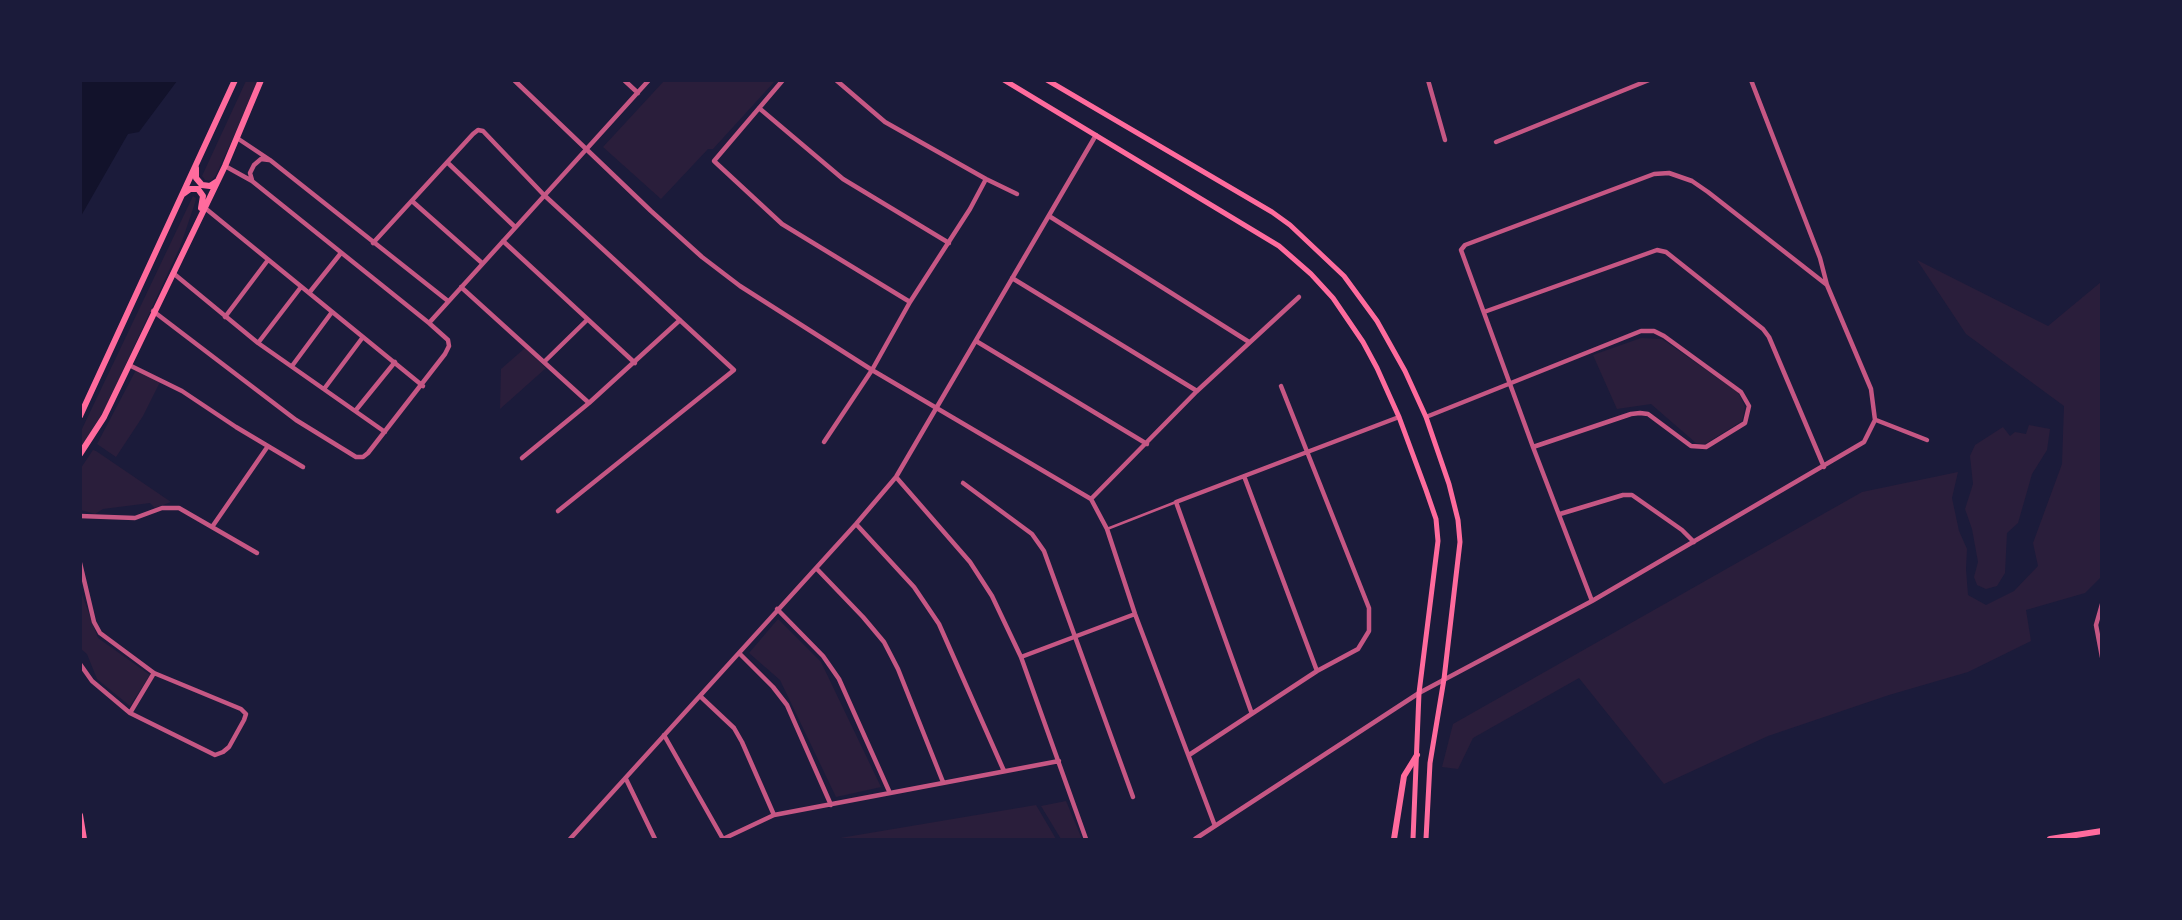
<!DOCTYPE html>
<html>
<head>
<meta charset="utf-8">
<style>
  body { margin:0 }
  #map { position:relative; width:2182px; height:920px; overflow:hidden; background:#1b1b3a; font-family:Arial,sans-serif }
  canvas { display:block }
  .frame { position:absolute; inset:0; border:82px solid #1b1b3a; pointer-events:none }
</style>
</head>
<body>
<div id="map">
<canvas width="2182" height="920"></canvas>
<div class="frame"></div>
</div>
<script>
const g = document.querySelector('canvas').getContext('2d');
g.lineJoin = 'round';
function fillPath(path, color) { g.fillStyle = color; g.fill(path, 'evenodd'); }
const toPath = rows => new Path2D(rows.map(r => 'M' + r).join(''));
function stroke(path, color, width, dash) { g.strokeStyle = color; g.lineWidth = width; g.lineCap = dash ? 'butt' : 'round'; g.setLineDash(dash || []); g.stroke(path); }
fillPath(toPath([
  [246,81,259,81,216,175,211,181,205,180,202,176],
  [664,81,775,81,713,149,708,149,661,199,603,147],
  [193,196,196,198,195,203,180,247,107,405,81,449,81,431],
  [1917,260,2048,326,2101,282,2101,577,2085,593,2026,610,2031,641,1968,672,1889,695,1768,736,1664,784,1579,678,1473,738,1458,769,1442,767,1453,724,1862,492,1958,472,1952,498,1959,531,1967,549,1966,569,1968,595,1986,605,2014,591,2038,566,2033,543,2062,464,2064,406,1966,334],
  [1641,338,1662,339,1738,392,1745,407,1742,421,1705,444,1696,443,1651,404,1617,409,1593,355],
  [525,348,546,368,500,409,501,369],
  [136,370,160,382,143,416,116,457,97,444],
  [2029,425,2050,429,2047,450,2032,474,2018,523,2007,533,2005,573,1997,586,1986,589,1977,585,1974,577,1978,562,1972,529,1965,509,1973,484,1970,456,1975,445,2003,427,2010,436,2015,432,2026,434],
  [93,450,96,451,171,502,155,508,150,503,103,509,95,514,81,510,81,468],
  [80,589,98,638,150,675,130,706,97,679,87,654,81,649],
  [778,619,821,662,881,787,836,797,780,680,749,653],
  [1066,801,1082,839,1061,839,1041,806],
  [1036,805,1056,839,834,839]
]), '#2a1e3b');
fillPath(toPath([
  [81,80,177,81,139,132,128,134,81,216]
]), '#12122b');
stroke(toPath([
  [1107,529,1176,502]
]), '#c65784', 2.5);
stroke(toPath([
  [514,80,651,211,702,257,740,286,872,370,1091,499,1107,529,1135,614,1215,826],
  [624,80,638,93],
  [783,80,714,161,782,224,910,302],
  [836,80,885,122,986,179,1017,194],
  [1428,80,1445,140],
  [759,108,843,179,949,243],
  [237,138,270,160,448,301],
  [1496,142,1649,80],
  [448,163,515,227],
  [252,180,250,173,254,165,261,159,269,160],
  [412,201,482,263],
  [205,208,423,386],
  [1049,216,1249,342],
  [503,241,635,363],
  [373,243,473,134,478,130,483,131,544,195,734,370,558,511],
  [173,273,258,343,385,432],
  [1012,278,1197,391],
  [461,287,589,403],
  [309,293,341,253],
  [153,311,296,420,356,457,363,457,368,453,445,354,449,346,448,340,429,323,252,181,225,166],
  [1484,312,1657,250,1666,252,1763,329,1769,337,1824,467],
  [225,317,268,260],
  [429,323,649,80],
  [976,341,1147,444],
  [258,343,301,287],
  [544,362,587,320],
  [129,365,182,391,236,427,303,467],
  [292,366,332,312],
  [324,389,363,337],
  [356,410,395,362],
  [1426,417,1641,331,1654,331,1664,336,1741,392,1749,406,1745,423,1706,447,1691,446,1648,414,1640,413,1631,414,1533,447],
  [1876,420,1927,440],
  [824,442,872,370,910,302,970,209,986,179],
  [522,458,589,403,680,320],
  [1244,476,1317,671],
  [896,477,970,562,992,596,1021,657,1086,839],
  [963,483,1032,534,1044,551,1133,797],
  [1091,499,1197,391,1299,297],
  [1560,514,1623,495,1632,495,1682,530,1694,542],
  [80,516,135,518,162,508,179,508,257,553],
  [856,524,914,587,939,624,1004,771],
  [212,527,268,446],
  [80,563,94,622,100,633,154,673,241,709,246,714,244,720,229,747,223,752,215,755,130,713,92,681,80,664],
  [816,568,863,617,884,642,898,669,943,782],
  [1592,601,1533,447,1461,250,1465,245,1654,174,1669,173,1692,181,1708,192,1827,285],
  [2102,604,2096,625,2102,657],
  [777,609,823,656,839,679,889,791],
  [739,653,773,687,787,705,831,805],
  [1021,657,1135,614],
  [700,696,734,728,742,742,774,815],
  [130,713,154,673],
  [1252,714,1176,502,1399,417],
  [664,735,723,839],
  [1189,755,1317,671,1358,649,1369,631,1369,608,1281,386],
  [626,779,655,839],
  [570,839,856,524,896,477,1096,135],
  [723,839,774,815,1059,761],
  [1195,839,1419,693,1592,601,1864,442,1875,420,1871,389,1827,285,1820,258,1751,80]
]), '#c65784', 4.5);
stroke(toPath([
  [1004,80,1279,246,1311,274,1333,298,1363,342,1377,368,1399,417,1426,490,1436,519,1438,541,1419,693,1413,839],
  [1047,80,1272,212,1290,225,1344,276,1377,321,1405,371,1426,417,1449,484,1458,520,1460,542,1444,679,1430,763,1426,839]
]), '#ff6b9d', 5);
stroke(toPath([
  [196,168,196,178,202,185,210,186,216,182],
  [183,194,190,189,198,189,203,196,201,208],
  [80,416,235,80],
  [80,454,104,417,225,166,261,80],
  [80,815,84,839],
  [1394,839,1404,776,1417,755],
  [2050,839,2102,831]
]), '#ff6b9d', 6);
</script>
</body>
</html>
